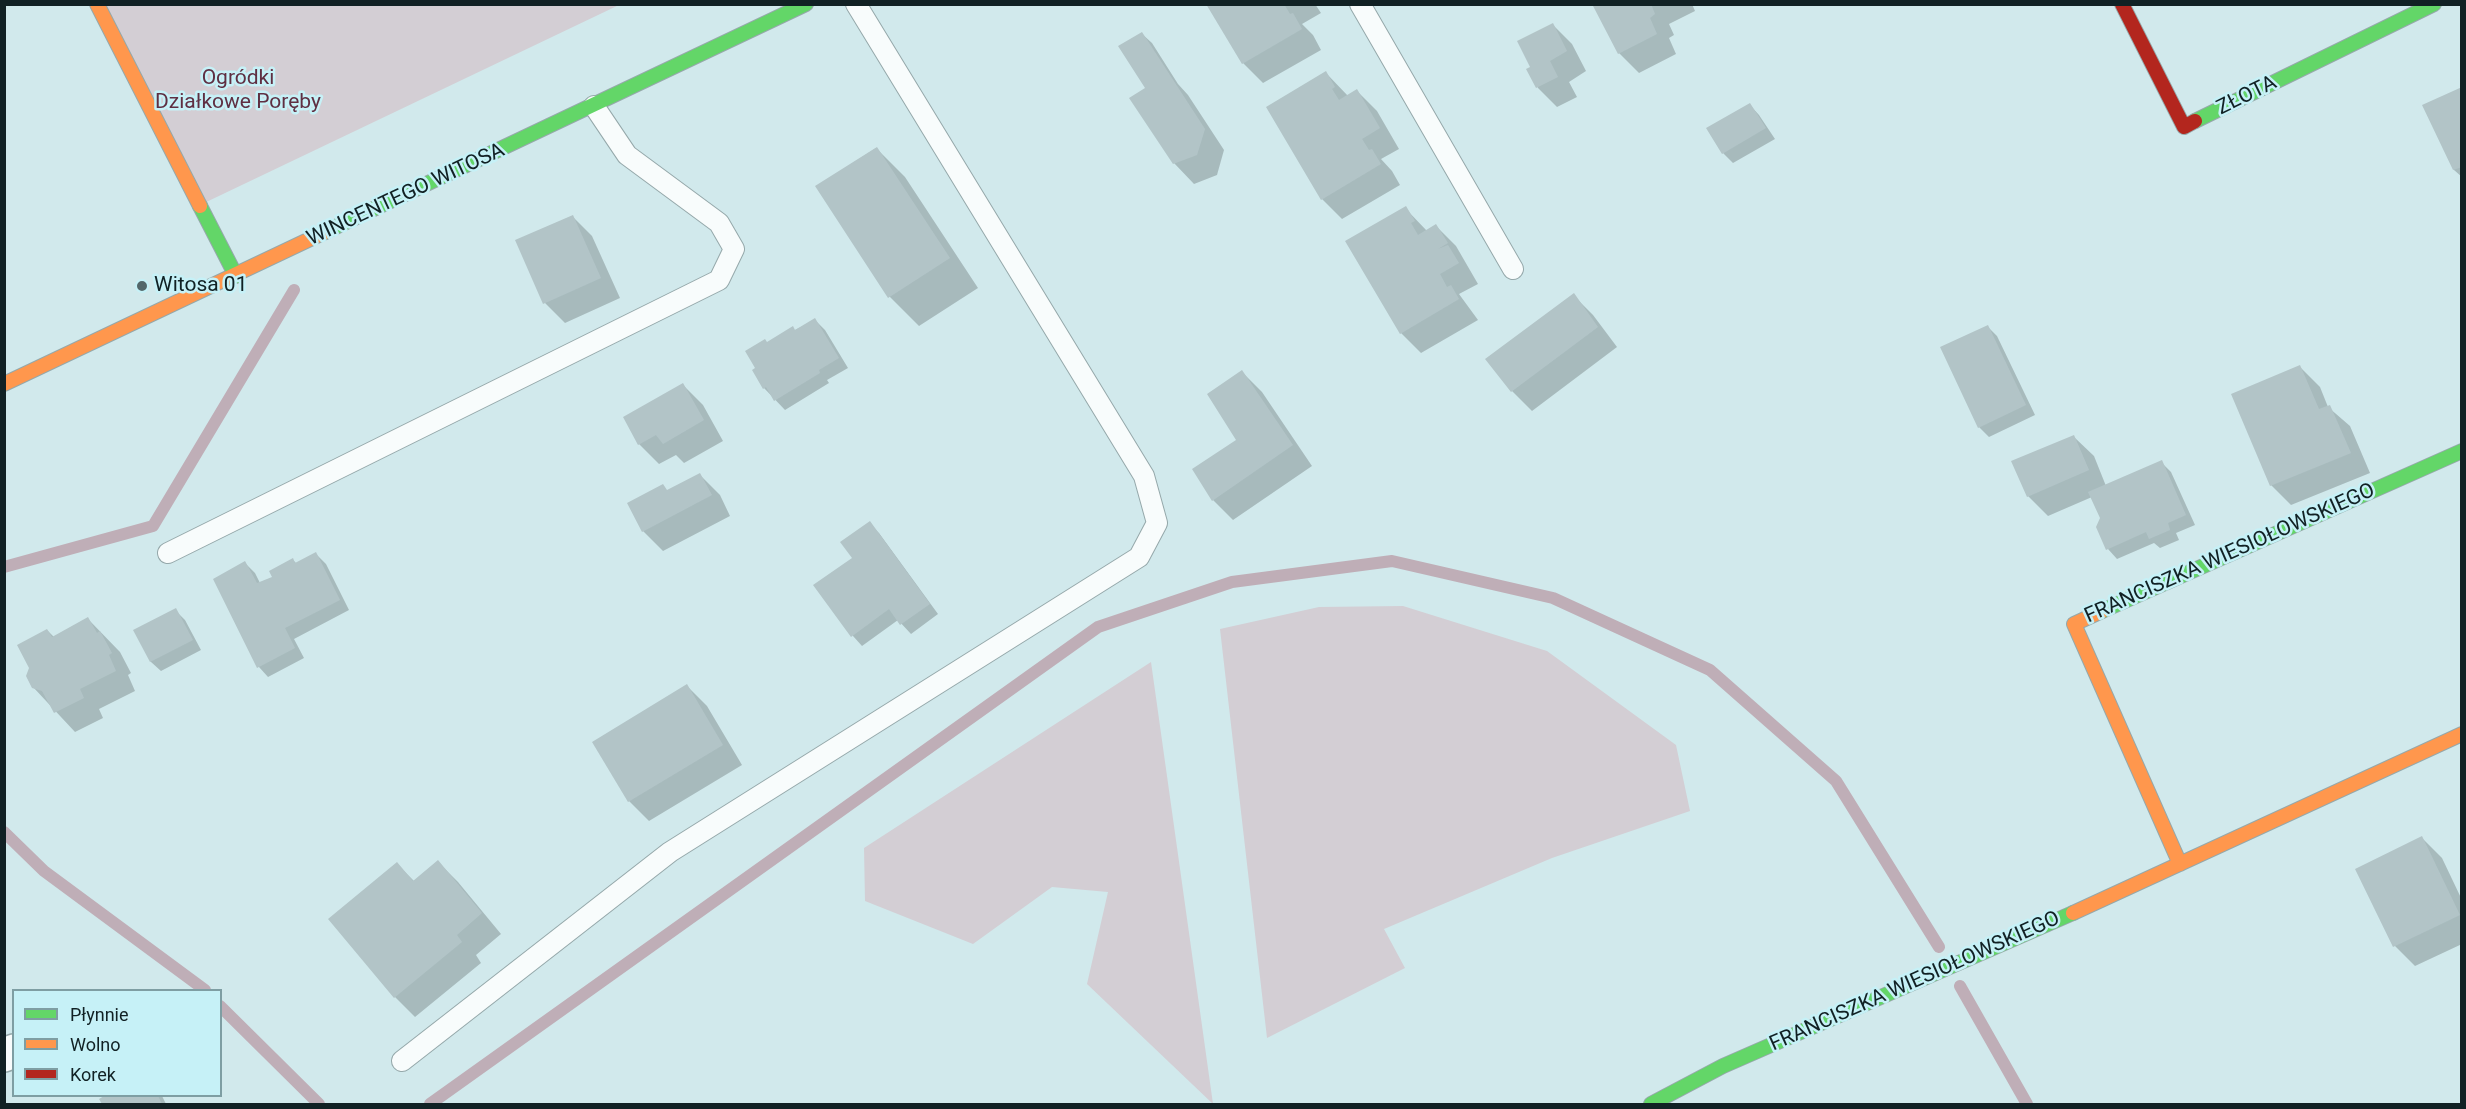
<!DOCTYPE html>
<html>
<head>
<meta charset="utf-8">
<style>
  body { margin:0 }
  #map { position:relative; width:2466px; height:1109px; overflow:hidden; background:#d1e9ec; font-family:Roboto,sans-serif }
  canvas { display:block }
  .frame { position:absolute; inset:0; border:6px solid #112124; pointer-events:none }
  .legend { position:absolute; left:12px; top:989px; width:210px; height:108px; box-sizing:border-box; background:#c6f1f7; border:2px solid #7e9ea3; margin:0; padding:8px 10px; list-style:none; font-size:18px; color:#112124 }
  .legend li { display:flex; align-items:center; gap:12px; height:30px }
  .legend b { width:30px; border:2px solid #7e9ea3 }
</style>
</head>
<body>
<div id="map">
<canvas width="2466" height="1109"></canvas>
<div class="frame"></div>
<ul class="legend">
<li><b style="height:8px;background:#63d668"></b>Płynnie</li>
<li><b style="height:8px;background:#ff974d"></b>Wolno</li>
<li><b style="height:8px;background:#b3261e"></b>Korek</li>
</ul>
</div>
<script>
const g = document.querySelector('canvas').getContext('2d');
g.lineJoin = 'round';
function fillPath(path, color) { g.fillStyle = color; g.fill(path, 'evenodd'); }
const toPath = rows => new Path2D(rows.map(r => 'M' + r).join(''));
function stroke(path, color, width, dash) { g.strokeStyle = color; g.lineWidth = width; g.lineCap = dash ? 'butt' : 'round'; g.setLineDash(dash || []); g.stroke(path); }
function write(font, color, halo, rows, align = 'center') {
  g.font = font + ' Roboto,sans-serif'; g.lineWidth = 5; g.setLineDash([]); g.textBaseline = 'middle'; g.strokeStyle = halo; g.fillStyle = color; for (const [text, x, y, turn = 0] of rows) {
    g.save(); g.translate(x, y); g.rotate((+turn || 0) * Math.PI / 180); g.textAlign = isNaN(turn) ? turn : align; if (halo) g.strokeText(text, 0, 0); g.fillText(text, 0, 0); g.restore();
  }
}
fillPath(toPath([
  [97,5,619,5,200,205],
  [1403,606,1547,651,1676,745,1690,811,1552,858,1384,929,1405,968,1267,1038,1220,629,1319,607],
  [1151,662,1213,1104,1087,984,1108,892,1052,887,973,944,865,901,864,848]
]), '#d3ced4');
fillPath(toPath([
  [1208,4,1315,4,1321,13,1302,24,1313,35,1321,50,1263,83,1243,63],
  [1594,4,1692,4,1695,11,1669,24,1674,35,1669,38,1676,54,1639,73,1619,53],
  [1552,24,1572,44,1586,71,1569,82,1577,97,1557,107,1538,88,1528,70,1532,68],
  [1142,34,1152,43,1178,84,1188,95,1224,150,1217,175,1194,184,1174,163,1147,88],
  [1326,73,1348,96,1357,91,1377,111,1399,149,1381,159,1392,171,1400,185,1342,219,1322,199],
  [2462,89,2462,177,2454,170,2424,106],
  [1750,105,1759,115,1775,139,1733,163,1723,153],
  [876,148,905,177,978,288,919,326,890,297,817,186],
  [1405,208,1427,231,1436,226,1456,246,1478,284,1459,294,1478,320,1421,353,1401,333],
  [572,216,592,236,620,298,565,323,545,303,517,240],
  [1573,295,1593,315,1617,347,1532,411,1512,391,1487,359],
  [815,320,825,330,848,368,827,380,829,383,785,410,764,388,757,368,767,344],
  [1988,327,1997,336,2035,415,1989,437,1979,427],
  [2300,367,2320,387,2328,407,2350,426,2370,473,2291,505,2271,485],
  [1242,372,1262,392,1312,466,1233,520,1213,500,1238,441],
  [683,385,703,405,723,441,684,463,676,455,659,464,639,444],
  [2074,437,2094,456,2106,486,2161,462,2171,472,2195,525,2176,533,2179,540,2160,548,2154,543,2117,559,2108,549,2101,518,2092,497,2048,516,2028,496],
  [700,475,720,495,730,516,663,551,643,531,668,491],
  [869,523,879,533,938,614,911,634,898,620,862,646,853,636,854,558],
  [316,554,326,564,349,610,294,639,304,658,268,677,259,667,245,563,255,573,260,583,274,578,293,560,297,564],
  [175,610,185,620,201,650,161,671,151,662,135,631],
  [88,619,120,652,131,673,128,675,135,691,99,709,103,718,75,732,33,687,47,630,54,637],
  [687,686,707,706,742,765,649,821,629,801],
  [2422,838,2442,858,2462,900,2462,944,2415,966,2395,946,2357,869],
  [438,862,458,882,501,934,476,955,481,963,415,1017,395,997,331,919,397,864,415,882],
  [106,1096,162,1096,166,1104,103,1104,101,1100]
]), '#0003');
stroke(toPath([
  [4,567,153,526,294,290],
  [4,832,44,871,205,990],
  [1960,986,2027,1104],
  [220,1006,319,1104],
  [430,1104,1098,627,1232,582,1392,561,1553,598,1710,670,1836,781,1939,947]
]), '#bfaeb7', 12);
fillPath(toPath([
  [1206,4,1284,4,1290,14,1293,13,1302,29,1242,64],
  [1592,4,1651,4,1655,14,1650,18,1657,34,1618,54],
  [1553,23,1567,51,1550,61,1558,77,1536,88,1526,69,1530,67,1517,41],
  [1142,32,1205,129,1197,155,1173,164,1129,98,1145,88,1118,46],
  [1326,71,1335,87,1332,89,1339,100,1357,89,1380,128,1362,139,1369,150,1372,149,1381,164,1321,200,1266,107],
  [2462,87,2462,167,2453,170,2422,105],
  [1750,103,1766,128,1722,154,1706,128],
  [877,147,950,258,888,298,815,186],
  [1406,206,1415,221,1411,223,1418,235,1436,224,1448,243,1438,249,1448,245,1459,263,1440,274,1447,287,1451,285,1459,299,1400,334,1345,241],
  [573,215,601,278,543,304,515,240],
  [1574,293,1598,327,1511,392,1485,359],
  [815,318,839,358,819,370,820,373,774,401,766,387,763,389,752,370,755,368,745,351,765,339,767,342,793,326,795,330],
  [1988,325,2026,405,1978,428,1940,347],
  [2300,365,2319,409,2330,405,2351,453,2270,486,2231,394],
  [1242,370,1293,445,1212,501,1192,469,1236,440,1207,394],
  [683,383,704,420,663,444,656,435,638,445,623,417],
  [2074,435,2089,470,2027,497,2011,461],
  [2162,460,2186,515,2168,523,2170,530,2149,539,2146,532,2106,550,2096,527,2100,518,2088,492],
  [700,473,712,495,642,532,627,503,663,484,667,490],
  [870,521,930,604,900,625,889,609,851,637,813,585,852,558,840,542],
  [316,552,340,600,285,628,295,648,257,668,213,579,245,561,257,583,272,577,269,571,293,558,295,563],
  [176,608,193,640,150,662,133,630],
  [88,617,97,633,100,631,112,653,109,655,116,671,80,689,84,698,54,713,42,691,32,688,26,676,29,668,17,645,47,629,52,637],
  [687,684,723,745,628,802,592,742],
  [2422,836,2460,915,2393,947,2355,869],
  [438,860,482,913,457,935,462,942,394,998,328,919,397,862,413,881],
  [104,1096,158,1096,162,1104,102,1104,99,1099]
]), '#b2c4c7');
const lane = toPath([
  [1360,4,1513,269],
  [168,553,719,280,734,249,719,223,627,155,594,106],
  [402,1061,670,852,1139,557,1157,523,1144,476,856,4]
]);
const street = toPath([
  [4,1055,14,1051]
]);
const fast = toPath([
  [2195,121,2434,4],
  [200,206,236,276],
  [325,232,806,4],
  [2102,611,2462,451],
  [1651,1104,1723,1066,2073,913]
]);
const slow = toPath([
  [97,4,200,206],
  [4,384,325,232],
  [2102,611,2074,624,2180,864],
  [2073,913,2462,734]
]);
const jam = toPath([
  [2122,4,2184,127,2195,121]
]);
stroke(lane, '#95a8aa', 22);
stroke(street, '#95a8aa', 36);
stroke(fast, '#95a8aa', 16);
stroke(slow, '#95a8aa', 16);
stroke(jam, '#95a8aa', 16);
stroke(lane, '#f8fcfc', 20);
stroke(street, '#f8fcfc', 33);
stroke(fast, '#63d668', 14);
stroke(slow, '#ff974d', 14);
stroke(jam, '#b3261e', 14);
for (const [x, y, r, color] of [
  [142,286,6,"#54676a"]
]) { const dot = new Path2D(); dot.arc(x, y, r, 0, 2 * Math.PI); g.fillStyle = color; g.fill(dot); stroke(dot, '#c6f1f7', 2); }
write('21px', '#5f2f42', '#c6f1f7', [
  ["Ogródki",238,79],
  ["Działkowe Poręby",238,103]
]);
write('21px', '#112124', '#c6f1f7', [
  ["ZŁOTA",2247,96,-26],
  ["WINCENTEGO WITOSA",406,195,-25],
  ["FRANCISZKA WIESIOŁOWSKIEGO",2230,554,-24],
  ["FRANCISZKA WIESIOŁOWSKIEGO",1915,982,-24]
]);
write('21px', '#112124', '#c6f1f7', [
  ["Witosa 01",154,286]
], 'left');
</script>
</body>
</html>
